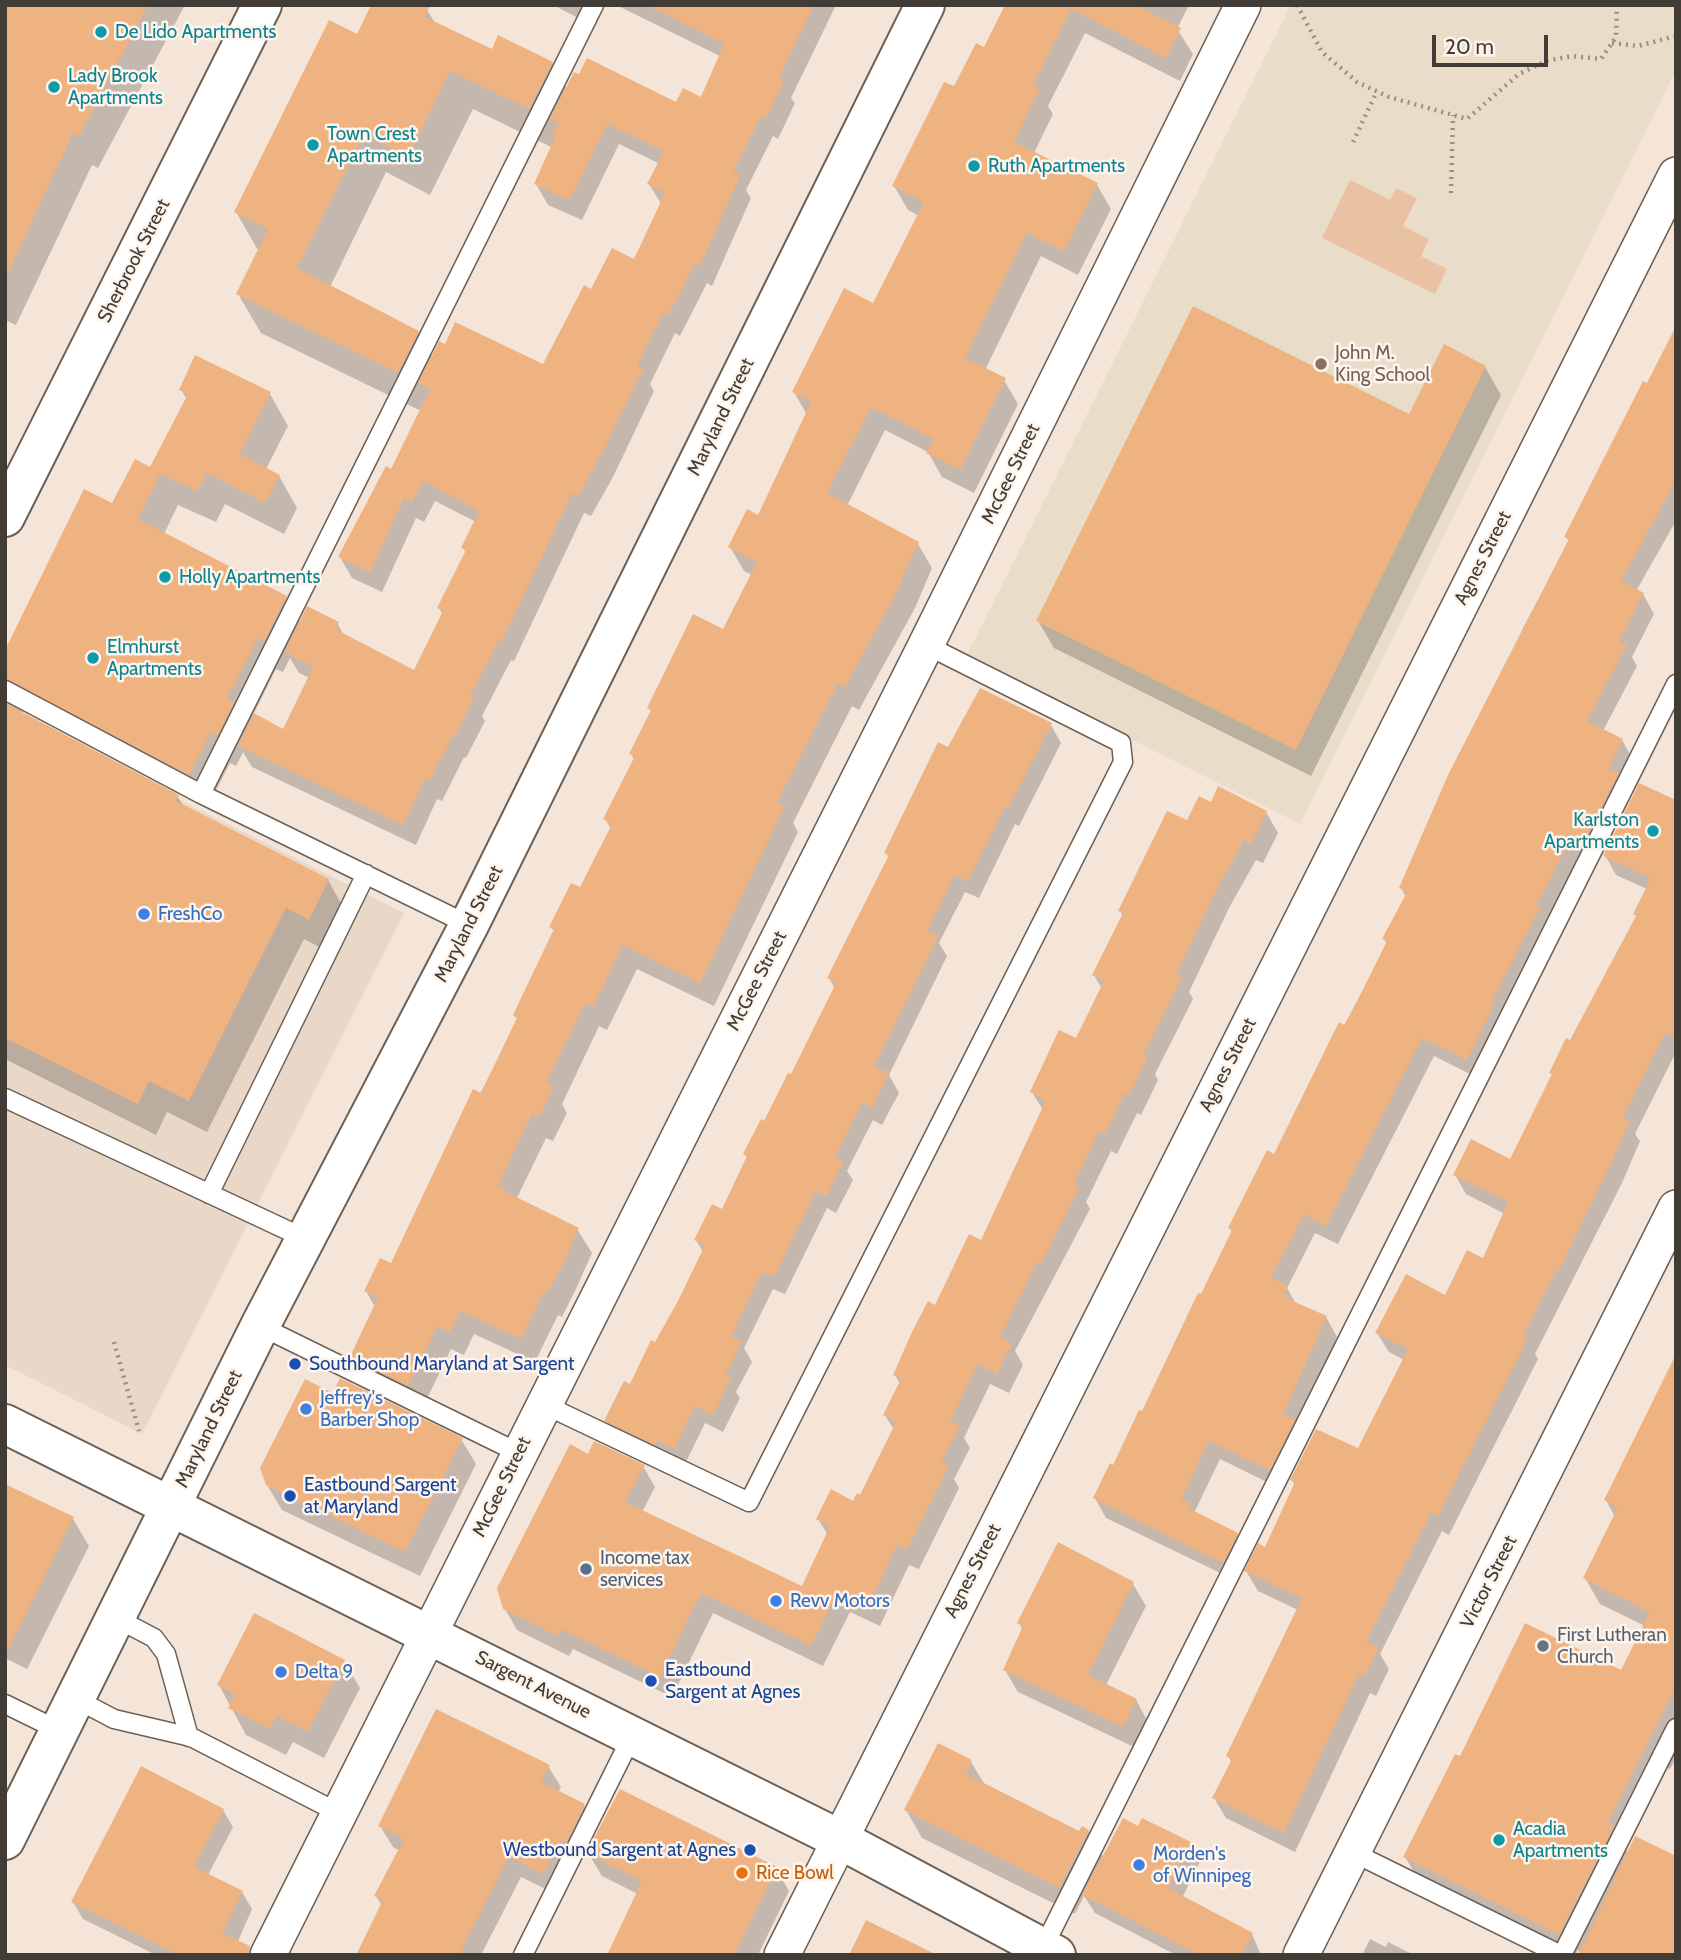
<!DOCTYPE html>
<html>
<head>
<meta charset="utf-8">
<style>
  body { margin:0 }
  #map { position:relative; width:1681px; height:1960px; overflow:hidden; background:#f5e5d9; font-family:Cabin,sans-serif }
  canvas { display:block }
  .frame { position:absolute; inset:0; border:7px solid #423c37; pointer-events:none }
  .scale { position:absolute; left:1432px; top:35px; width:116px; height:32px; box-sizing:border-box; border:4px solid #423c37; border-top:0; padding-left:9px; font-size:21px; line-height:24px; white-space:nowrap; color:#423c37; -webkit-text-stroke:5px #fdf4ec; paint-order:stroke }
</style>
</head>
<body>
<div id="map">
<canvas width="1681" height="1960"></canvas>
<div class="frame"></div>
<div class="scale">20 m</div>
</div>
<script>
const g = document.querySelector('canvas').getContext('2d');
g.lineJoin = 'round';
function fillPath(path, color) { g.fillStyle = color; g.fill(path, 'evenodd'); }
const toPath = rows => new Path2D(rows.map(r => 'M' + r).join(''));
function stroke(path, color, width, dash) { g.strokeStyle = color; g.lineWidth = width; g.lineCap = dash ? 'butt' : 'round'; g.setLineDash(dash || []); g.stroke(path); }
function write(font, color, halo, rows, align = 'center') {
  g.font = font + ' Cabin,sans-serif'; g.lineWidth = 5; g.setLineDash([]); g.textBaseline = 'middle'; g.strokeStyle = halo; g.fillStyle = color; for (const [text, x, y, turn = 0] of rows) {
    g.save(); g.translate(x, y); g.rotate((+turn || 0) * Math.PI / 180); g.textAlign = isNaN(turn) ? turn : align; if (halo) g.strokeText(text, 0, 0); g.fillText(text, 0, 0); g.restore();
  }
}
fillPath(toPath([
  [5,712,404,913,142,1434,5,1365]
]), '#e9d8c7');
fillPath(toPath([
  [1291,5,1676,5,1676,70,1300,824,966,657]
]), '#e9ddc9');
fillPath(toPath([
  [1350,180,1390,200,1396,188,1417,198,1403,226,1429,239,1421,256,1447,269,1435,294,1322,238]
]), '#e9c1a3');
fillPath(toPath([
  [5,5,185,5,98,168,92,165,16,325,5,320],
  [553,5,591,5,584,21],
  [616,5,836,5,791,98,795,103,778,139,773,136,746,190,751,198,712,286,707,283,680,336,675,333,650,384,654,391,613,477,591,516,584,513,514,661,511,660,482,716,485,721,466,758,464,757,442,801,437,799,416,845,252,767,243,752,236,766,230,763,208,806,30,711,19,712,178,797,184,807,328,880,346,912,327,951,304,939,207,1132,167,1112,156,1135,5,1059,5,651,113,505,150,469,187,400,181,389,270,394,288,426,266,469,279,476,297,508,284,534,225,504,216,522,178,505,164,534,286,597,301,623,337,623,345,637,415,672,443,615,439,608,466,553,463,548,476,522,435,501,424,522,416,518,382,592,352,578,340,557,391,471,421,411,261,333,238,294,259,252,236,212,358,36,427,10,435,23,492,51,552,63,567,89,677,105,701,99,720,56],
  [473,109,553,148,536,184,548,205,582,220,619,144,660,164,649,184,662,205,635,261,592,291,544,367,433,358,418,332,330,287,386,172,430,195],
  [290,658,299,673,310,678,284,731,253,715,276,669,283,672],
  [1007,5,1189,5,1177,29,1193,54,1180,81,1085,33,1048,106,1053,114,1034,153,1097,185,1111,209,1078,275,1041,256,985,370,1004,380,1018,404,974,493,942,477,928,452,885,430,847,506,918,544,932,568,915,608,859,710,852,706,793,823,798,832,714,1006,637,969,607,1030,599,1026,562,1104,567,1113,553,1141,546,1138,516,1200,577,1229,592,1253,576,1289,562,1317,558,1315,535,1362,474,1334,464,1355,451,1349,422,1409,366,1382,352,1357,375,1307,366,1291,392,1265,518,1020,555,933,551,927,580,890,611,829,605,819,635,761,631,754,652,713,649,708,724,631,752,575,744,571,730,547,759,517,807,415,794,392,874,305,919,216,908,210,894,186,955,89,985,49],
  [1676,342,1676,521,1636,591,1643,594,1654,614,1632,657,1637,666,1603,731,1622,740,1633,760,1478,1078,1434,1056,1338,1244,1315,1233,1287,1288,1296,1304,1326,1317,1337,1337,1297,1427,1281,1489,1220,1459,1194,1513,1237,1534,1248,1554,1235,1580,1106,1518,1095,1498,1143,1414,1202,1296,1232,1232,1230,1228,1275,1157,1387,944,1384,939,1406,897,1401,888,1423,841,1421,837,1480,714,1495,691,1524,626,1538,600,1540,601,1569,542,1566,536,1648,385],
  [1485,367,1501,395,1311,776,1054,648,1038,621,1410,416],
  [1051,725,1061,743,1019,826,1015,824,979,898,965,892,939,943,947,956,889,1075,899,1093,882,1125,873,1120,847,1171,853,1180,836,1213,827,1208,785,1294,773,1289,744,1348,752,1362,736,1392,740,1398,723,1432,705,1423,684,1466,617,1439,606,1420,656,1345,703,1252,696,1240,723,1211,748,1160,745,1154,792,1076,835,989,829,978,889,858,886,853,949,749],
  [1676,802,1676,1052,1635,1134,1640,1141,1622,1183,1535,1354,1538,1359,1449,1535,1442,1531,1380,1654,1389,1669,1376,1696,1370,1693,1295,1852,1226,1818,1214,1798,1232,1763,1228,1756,1298,1610,1258,1591,1246,1571,1266,1549,1295,1486,1292,1480,1359,1450,1404,1360,1389,1352,1377,1333,1446,1297,1484,1260,1505,1214,1466,1194,1455,1175,1511,1161,1553,1076,1551,1073,1571,1043,1637,918,1647,889,1616,875,1605,855],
  [1211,804,1266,812,1278,833,1263,863,1256,860,1230,906,1189,992,1193,999,1155,1074,1158,1080,1141,1115,1137,1113,1117,1154,1111,1151,1086,1202,1090,1209,1015,1351,1023,1365,1009,1393,990,1384,964,1438,970,1448,954,1479,959,1488,919,1569,909,1565,880,1626,850,1612,823,1666,713,1613,672,1697,573,1649,569,1656,517,1630,505,1609,588,1456,643,1466,655,1487,642,1512,802,1588,828,1535,818,1519,854,1503,861,1497,894,1430,885,1415,901,1385,895,1375,936,1307,982,1243,1043,1110,1032,1092,1077,1040,1102,989,1094,975,1123,916,1120,911,1187,822],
  [1676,1367,1676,1758,1670,1769,1663,1766,1624,1846,1628,1853,1581,1955,1578,1950,1576,1955,1564,1955,1420,1882,1405,1857,1461,1759,1622,1672,1645,1626,1600,1604,1585,1578,1615,1517,1606,1500,1659,1389],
  [333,1396,461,1439,476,1464,420,1576,282,1510,267,1485],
  [5,1484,73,1519,89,1546,27,1669,5,1658],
  [1133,1584,1146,1606,1106,1685,1136,1700,1148,1722,1136,1748,1018,1692,1005,1670,1023,1631,1019,1623],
  [344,1661,360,1688,324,1758,293,1742,286,1755,246,1735,219,1685],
  [971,1762,985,1785,1080,1833,1088,1831,1104,1858,1139,1828,1190,1844,1200,1862,1182,1898,1252,1934,1261,1955,1176,1955,1095,1913,1084,1896,1075,1914,922,1838,906,1810],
  [548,1766,561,1787,558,1792,584,1806,596,1827,556,1894,521,1877,481,1955,462,1955,382,1906,376,1896,400,1851,393,1847,380,1826],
  [223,1810,233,1827,208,1875,242,1892,252,1909,232,1955,156,1955,83,1919,73,1902],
  [588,1853,776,1868,789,1891,758,1955,608,1955,638,1894,602,1876],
  [1370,1939,1386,1947,1388,1942,1414,1955,1362,1955]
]), '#0003');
fillPath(toPath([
  [5,5,148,5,79,136,73,133,5,279],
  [371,5,430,5,425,17,492,49,498,35,553,62,529,109,450,71,408,157,364,134,297,268,419,331,398,373,236,294,268,229,234,212,329,20,357,34],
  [647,5,814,5,779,78,784,81,766,118,761,116,733,172,740,175,700,266,695,263,668,316,663,313,637,365,643,369,601,455,578,496,572,493,502,641,499,640,470,696,474,698,454,738,452,737,429,781,425,779,403,825,238,746,254,713,283,729,313,667,285,652,307,606,339,622,335,629,414,670,443,611,437,608,466,550,461,548,479,511,423,481,412,502,404,498,370,572,338,557,386,466,391,469,430,389,418,383,439,341,445,344,455,322,543,364,584,285,591,289,612,248,634,259,665,193,647,184,664,151,607,124,570,200,534,184,555,137,552,136,558,123,550,119,574,72,579,74,587,58,676,102,683,88,701,97,724,44],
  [1005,5,1136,5,1181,28,1166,58,1071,9,1033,85,1040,88,1014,142,1098,183,1064,251,1027,233,965,358,1006,378,960,470,926,453,934,439,871,407,827,493,919,542,900,581,902,582,845,687,838,683,777,802,785,806,700,983,623,945,593,1007,585,1003,546,1083,554,1087,539,1118,532,1114,498,1185,505,1188,504,1191,579,1228,563,1264,548,1293,544,1292,521,1339,460,1311,450,1332,437,1326,408,1386,350,1357,378,1297,364,1291,380,1258,391,1263,473,1089,481,1093,517,1018,513,1015,554,929,549,927,571,883,580,887,612,824,603,819,635,756,629,754,651,710,647,708,693,614,723,629,757,562,728,547,747,509,758,515,811,402,792,392,844,288,873,303,924,202,892,186,944,82,954,86,976,43,984,47],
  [1193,306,1409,414,1444,344,1486,366,1296,750,1036,621],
  [1676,326,1676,480,1621,581,1644,593,1619,641,1627,645,1587,721,1623,739,1609,769,1619,773,1582,846,1570,840,1536,906,1540,908,1490,1004,1494,1005,1467,1060,1422,1038,1326,1226,1304,1214,1271,1278,1288,1286,1284,1293,1289,1296,1288,1299,1327,1316,1283,1414,1295,1420,1270,1470,1209,1441,1181,1499,1191,1504,1188,1508,1238,1533,1224,1562,1211,1558,1093,1498,1110,1463,1113,1465,1139,1410,1142,1411,1198,1293,1201,1294,1232,1230,1228,1228,1267,1150,1274,1154,1339,1022,1344,1025,1352,1012,1387,941,1382,939,1407,892,1399,888,1448,775,1569,539,1564,537,1643,381,1647,383],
  [195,355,271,392,239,454,280,475,265,503,207,473,197,491,160,474,138,519,287,596,264,641,258,638,227,699,234,703,218,735,211,732,189,775,5,679,5,650,84,489,112,503,135,459,150,467,188,394,179,390],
  [980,688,1052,723,1008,809,1005,807,968,881,955,875,927,931,938,937,874,1066,889,1073,872,1108,862,1103,835,1157,844,1161,826,1196,816,1191,774,1277,762,1272,731,1336,742,1342,725,1376,731,1378,713,1415,695,1406,674,1449,657,1441,655,1445,604,1421,624,1381,630,1384,651,1340,655,1342,679,1299,705,1245,694,1240,712,1204,722,1209,747,1156,743,1154,761,1119,764,1121,788,1073,791,1074,836,983,827,978,889,855,884,853,938,742,948,747],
  [5,703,179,795,176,801,329,879,309,920,286,908,189,1101,149,1081,138,1104,5,1038],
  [1639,783,1676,800,1676,1038,1665,1033,1623,1117,1630,1120,1611,1163,1559,1271,1556,1270,1523,1336,1528,1338,1438,1516,1431,1513,1366,1642,1379,1648,1364,1677,1359,1674,1284,1833,1212,1798,1232,1759,1226,1756,1302,1598,1244,1571,1258,1543,1265,1547,1295,1482,1290,1480,1316,1429,1358,1448,1408,1349,1375,1333,1406,1274,1445,1295,1467,1250,1483,1258,1508,1202,1453,1175,1471,1139,1510,1159,1552,1074,1549,1073,1566,1038,1570,1040,1636,916,1633,914,1651,878,1603,856],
  [1218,786,1267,811,1251,844,1244,840,1219,885,1176,974,1182,977,1143,1055,1147,1058,1129,1095,1125,1093,1105,1134,1099,1131,1074,1184,1080,1187,1041,1264,1037,1262,1000,1337,1012,1343,997,1374,978,1364,950,1421,960,1426,941,1462,949,1466,907,1550,897,1545,868,1607,838,1592,811,1646,701,1593,660,1677,561,1629,558,1636,503,1609,497,1588,570,1444,588,1454,594,1441,645,1465,625,1502,802,1586,830,1526,816,1519,831,1489,853,1501,857,1493,860,1495,896,1422,883,1415,901,1379,893,1375,912,1332,928,1301,935,1305,969,1234,981,1240,1046,1100,1030,1092,1059,1030,1076,1038,1104,981,1092,975,1123,913,1118,911,1167,811,1187,820,1199,796,1211,802],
  [1676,1354,1676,1686,1608,1823,1614,1826,1559,1935,1403,1857,1455,1754,1460,1756,1525,1623,1621,1670,1650,1612,1583,1578,1618,1507,1604,1500],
  [340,1378,463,1438,405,1552,266,1485,260,1468,305,1379,333,1393],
  [5,1484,74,1517,5,1656],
  [1058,1542,1134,1582,1088,1675,1137,1699,1123,1727,1003,1670,1023,1626,1017,1623],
  [254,1613,345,1660,308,1731,277,1716,270,1729,228,1708,235,1694,217,1685],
  [436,1709,550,1765,541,1782,585,1804,566,1843,561,1840,543,1874,509,1856,459,1955,356,1955,383,1900,374,1896,404,1839,378,1826],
  [938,1743,972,1760,966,1774,1079,1831,1082,1826,1089,1830,1059,1888,904,1810],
  [141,1766,224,1809,194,1867,243,1891,222,1933,250,1946,248,1955,178,1955,71,1902],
  [620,1789,777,1867,734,1955,607,1955,642,1881,586,1853],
  [1123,1818,1138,1826,1142,1818,1191,1842,1168,1888,1253,1933,1241,1955,1200,1955,1082,1895],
  [1635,1836,1676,1856,1676,1955,1578,1955],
  [866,1920,937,1955,849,1955]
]), '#efb281');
const service = toPath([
  [5,690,201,794,469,925],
  [201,794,594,5],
  [5,1098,306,1239],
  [209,1194,366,874],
  [260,1326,519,1453],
  [543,1404,749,1502,1123,762,1121,743,926,645],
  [116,1618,154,1638,166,1654,189,1737],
  [76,1699,114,1719,191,1737,339,1813],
  [5,1704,60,1731],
  [1354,1853,1561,1955],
  [1041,1952,1676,684],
  [523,1955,632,1736],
  [1562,1955,1676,1728]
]);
const minor = toPath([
  [268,1955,926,645,1243,5],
  [782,1955,1676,175],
  [1301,1955,1676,1208]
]);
const secondary = toPath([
  [5,517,262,5],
  [5,1424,839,1839,1056,1955],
  [5,1840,260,1326,469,925,925,5]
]);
stroke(service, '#6c5f54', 21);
stroke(minor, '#6c5f54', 38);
stroke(secondary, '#6c5f54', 42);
stroke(toPath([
  [1297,5,1322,52,1357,82,1389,97,1467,119,1519,74,1546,61,1572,56,1601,59,1616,37,1617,5],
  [1612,43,1638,46,1676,36],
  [1353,142,1377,91],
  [1451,193,1453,115],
  [114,1342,139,1431]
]), '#9a8f87', 4.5, [2, 5]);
stroke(service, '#fff', 18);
stroke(minor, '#fff', 35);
stroke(secondary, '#fff', 38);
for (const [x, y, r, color] of [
  [101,32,7,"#0f9aa8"],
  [54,87,7,"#0f9aa8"],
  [313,145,7,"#0f9aa8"],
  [974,166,7,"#0f9aa8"],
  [1321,364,7,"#8d6e63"],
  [165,577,7,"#0f9aa8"],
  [93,658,7,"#0f9aa8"],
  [1653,831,7,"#0f9aa8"],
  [144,914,7,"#3f7fe0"],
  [295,1364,7,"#1a4fb4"],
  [306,1409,7,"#3f7fe0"],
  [290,1496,7,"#1a4fb4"],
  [586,1569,7,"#5c6f8a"],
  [776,1601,7,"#3f7fe0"],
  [1543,1646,7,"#6b7280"],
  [281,1672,7,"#3f7fe0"],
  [651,1681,7,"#1a4fb4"],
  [1499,1840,7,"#0f9aa8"],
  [750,1850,7,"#1a4fb4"],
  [1139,1865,7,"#3f7fe0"],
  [742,1873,7,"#e8710a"]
]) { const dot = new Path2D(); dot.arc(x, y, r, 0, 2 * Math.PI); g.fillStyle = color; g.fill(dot); stroke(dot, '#fdf4ec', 2.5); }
write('19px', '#0d838f', '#fdf4ec', [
  ["De Lido Apartments",115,32],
  ["Lady Brook",68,76],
  ["Apartments",68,98],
  ["Town Crest",327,134],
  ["Apartments",327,156],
  ["Ruth Apartments",988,166],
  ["Holly Apartments",179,577],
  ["Elmhurst",107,647],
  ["Apartments",107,669],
  ["Karlston",1639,820,"right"],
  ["Apartments",1639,842,"right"],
  ["Acadia",1513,1829],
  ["Apartments",1513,1851]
], 'left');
write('19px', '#423c37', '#fdf4ec', [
  ["Sherbrook Street",134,261,-63],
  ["Maryland Street",721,417,-64],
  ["McGee Street",1011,474,-64],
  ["Agnes Street",1483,558,-63],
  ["Maryland Street",469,924,-63],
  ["McGee Street",757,981,-63],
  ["Agnes Street",1228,1065,-63],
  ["Maryland Street",209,1429,-64],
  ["McGee Street",502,1487,-64],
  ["Agnes Street",973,1571,-63],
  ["Victor Street",1489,1582,-63],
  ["Sargent Avenue",533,1685,27]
]);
write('19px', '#785e54', '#fdf4ec', [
  ["John M.",1335,353],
  ["King School",1335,375]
], 'left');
write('19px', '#366cbe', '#fdf4ec', [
  ["FreshCo",158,914],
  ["Jeffrey's",320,1398],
  ["Barber Shop",320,1420],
  ["Revv Motors",790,1601],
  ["Delta 9",295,1672],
  ["Morden's",1153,1854],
  ["of Winnipeg",1153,1876]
], 'left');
write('19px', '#164399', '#fdf4ec', [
  ["Southbound Maryland at Sargent",309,1364],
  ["Eastbound Sargent",304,1485],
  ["at Maryland",304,1507],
  ["Eastbound",665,1670],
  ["Sargent at Agnes",665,1692],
  ["Westbound Sargent at Agnes",736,1850,"right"]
], 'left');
write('19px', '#4e5e75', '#fdf4ec', [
  ["Income tax",600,1558],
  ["services",600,1580]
], 'left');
write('19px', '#5b616d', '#fdf4ec', [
  ["First Lutheran",1557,1635],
  ["Church",1557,1657]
], 'left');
write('19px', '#c56008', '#fdf4ec', [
  ["Rice Bowl",756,1873]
], 'left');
</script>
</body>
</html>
